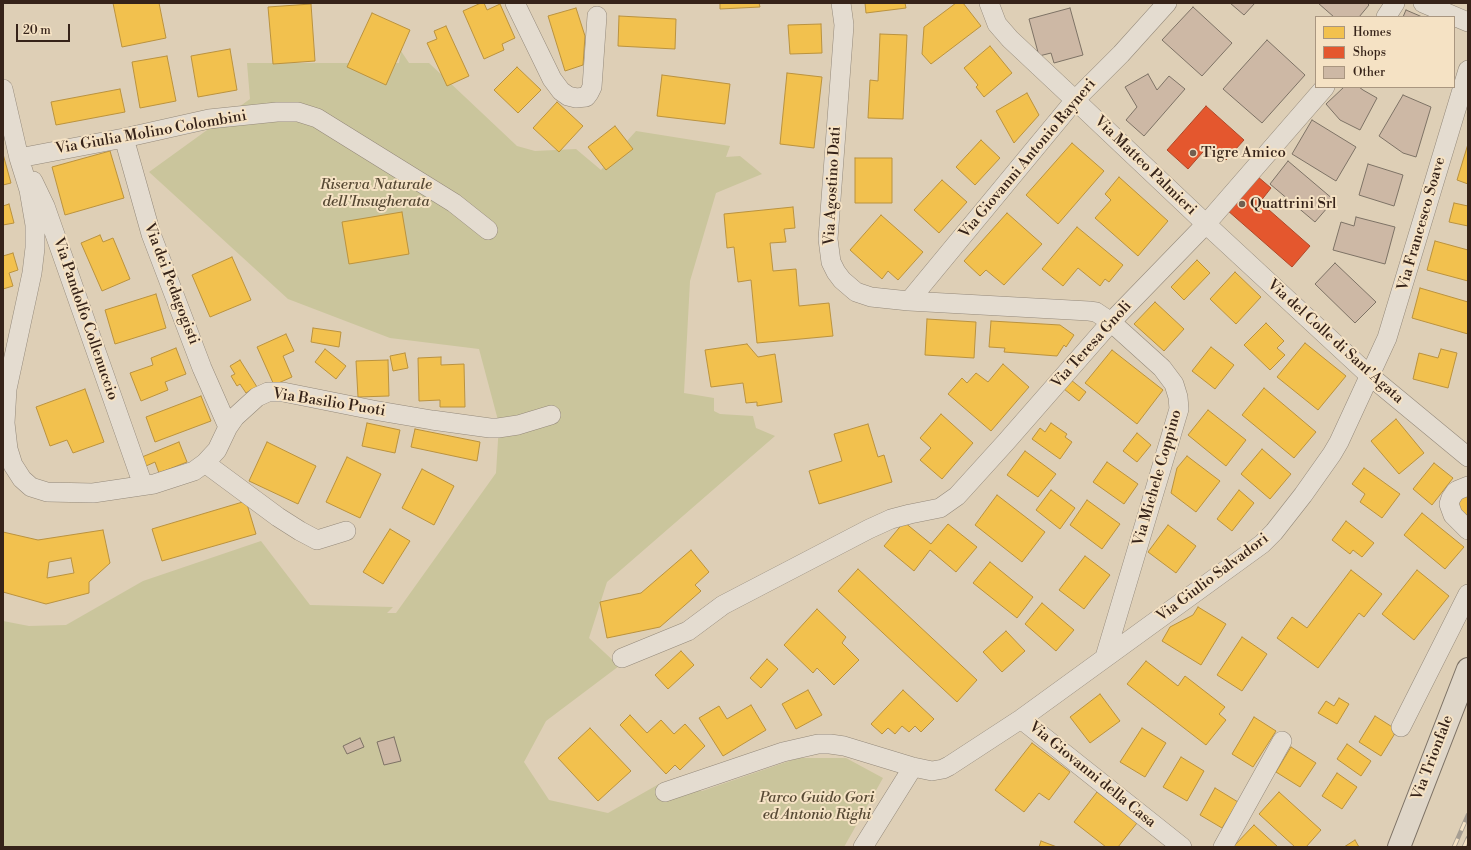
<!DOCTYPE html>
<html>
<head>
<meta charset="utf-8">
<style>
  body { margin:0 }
  #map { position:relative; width:1471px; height:850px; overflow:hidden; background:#decfb6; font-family:"Libre Bodoni",serif }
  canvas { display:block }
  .frame { position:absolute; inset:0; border:4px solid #362319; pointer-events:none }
  .legend { position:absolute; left:1315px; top:16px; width:140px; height:72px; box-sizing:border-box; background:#f5e2c4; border:1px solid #a99680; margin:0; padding:5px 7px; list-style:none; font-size:12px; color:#362319 }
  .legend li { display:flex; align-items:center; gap:8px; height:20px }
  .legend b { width:20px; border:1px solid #a99680 }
  .scale { position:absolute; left:16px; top:24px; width:54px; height:18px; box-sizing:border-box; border:2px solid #362319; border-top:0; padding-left:5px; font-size:12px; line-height:14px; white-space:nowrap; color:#362319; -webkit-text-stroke:3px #f5e2c4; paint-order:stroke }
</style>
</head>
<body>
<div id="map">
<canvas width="1471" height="850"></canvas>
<div class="frame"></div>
<ul class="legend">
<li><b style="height:11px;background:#f2c14e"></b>Homes</li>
<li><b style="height:11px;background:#e4572e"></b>Shops</li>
<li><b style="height:11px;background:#cdb8a5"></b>Other</li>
</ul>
<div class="scale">20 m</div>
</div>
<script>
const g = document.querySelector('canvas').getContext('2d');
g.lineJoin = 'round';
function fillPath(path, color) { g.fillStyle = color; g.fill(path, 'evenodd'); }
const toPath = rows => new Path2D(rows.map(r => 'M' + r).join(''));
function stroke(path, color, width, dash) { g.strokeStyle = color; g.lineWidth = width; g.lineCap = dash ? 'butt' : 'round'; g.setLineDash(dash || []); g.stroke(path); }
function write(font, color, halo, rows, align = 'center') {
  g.font = font + ' "Libre Bodoni",serif'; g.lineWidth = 4; g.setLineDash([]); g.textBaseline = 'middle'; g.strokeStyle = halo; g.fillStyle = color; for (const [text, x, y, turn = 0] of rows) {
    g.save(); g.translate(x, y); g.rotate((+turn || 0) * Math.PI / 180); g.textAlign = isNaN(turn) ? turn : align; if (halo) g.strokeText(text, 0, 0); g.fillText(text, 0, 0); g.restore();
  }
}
fillPath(toPath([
  [401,51,409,63,429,63,517,146,535,151,576,149,601,170,636,131,730,146,726,157,740,156,762,174,716,193,690,281,684,393,714,398,714,411,720,414,753,416,756,428,775,436,607,582,589,638,619,666,546,721,524,762,549,800,608,813,659,784,702,791,798,758,846,758,883,778,844,847,3,847,3,621,29,626,66,625,143,581,261,541,310,605,393,607,387,613,396,613,496,473,499,424,479,349,390,338,288,299,149,172,250,99,247,63,399,63]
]), '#cac59c');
const homes = toPath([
  [113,3,159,3,166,38,122,47,113,3],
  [481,3,484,3,487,10,500,4,515,38,502,44,504,50,484,59,463,11,481,3],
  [720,3,759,3,760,7,720,9,720,3],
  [865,3,905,3,906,8,866,13,865,3],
  [956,3,963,3,981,26,931,64,922,54,924,27,956,3],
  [311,4,315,61,273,64,268,7,311,4],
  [576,8,585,36,583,65,565,71,548,16,576,8],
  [372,13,410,30,386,85,347,67,372,13],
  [619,16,676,19,675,49,618,46,619,16],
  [821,24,822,53,790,54,788,25,821,24],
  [446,26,469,76,447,86,427,43,437,39,434,31,446,26],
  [880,34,907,35,903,119,868,118,870,80,878,81,880,34],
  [990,46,1012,73,984,97,976,87,978,85,964,68,990,46],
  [230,49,237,90,198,97,191,56,230,49],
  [167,56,176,101,140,108,132,62,167,56],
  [517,67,541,90,518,113,494,90,517,67],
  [787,73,822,77,814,148,780,144,787,73],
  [662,75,730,84,725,124,657,116,662,75],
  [120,89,125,112,56,125,51,102,120,89],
  [1027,93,1039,115,1014,143,996,111,1027,93],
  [557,102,583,126,559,152,533,128,557,102],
  [615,126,633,149,606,170,588,147,615,126],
  [981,140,1000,158,975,185,956,167,981,140],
  [1072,143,1104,171,1058,224,1026,195,1072,143],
  [1468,144,1468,184,1457,180,1468,144],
  [110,151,124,198,65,215,52,167,110,151],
  [3,154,11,183,3,185,3,154],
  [855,158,892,158,892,203,855,203,855,158],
  [1119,177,1168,221,1138,256,1095,218,1111,200,1105,194,1119,177],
  [942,180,967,202,939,233,914,210,942,180],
  [1454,203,1468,206,1468,226,1449,222,1454,203],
  [9,204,14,223,3,225,3,206,9,204],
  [793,207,795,228,784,229,786,242,770,243,773,271,796,269,799,306,829,303,833,336,757,343,751,280,738,282,734,247,727,248,724,214,793,207],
  [402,212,409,254,349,264,342,222,402,212],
  [1007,213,1042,244,1004,285,986,270,980,276,964,261,1007,213],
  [881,215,923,252,898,280,888,271,882,279,850,250,881,215],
  [1077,227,1123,265,1109,282,1105,279,1100,286,1078,268,1063,286,1042,269,1077,227],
  [100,235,103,242,113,238,130,279,102,291,81,243,100,235],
  [1435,241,1468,250,1468,281,1427,270,1435,241],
  [13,253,18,270,9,273,13,286,3,289,3,256,13,253],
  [232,257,251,300,210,317,192,275,232,257],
  [1197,260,1210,273,1184,300,1171,287,1197,260],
  [1235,272,1261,297,1236,324,1210,299,1235,272],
  [1420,288,1468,302,1468,334,1412,318,1420,288],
  [156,294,166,328,115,344,105,310,156,294],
  [1155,302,1184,329,1164,351,1134,324,1155,302],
  [927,319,976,322,974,358,925,355,927,319],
  [991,321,1060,325,1074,335,1066,347,1064,345,1057,356,1004,352,1005,348,989,347,991,321],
  [1266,323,1284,341,1277,348,1285,355,1270,370,1244,345,1266,323],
  [313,328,341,332,339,347,311,342,313,328],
  [286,334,294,351,283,356,292,377,274,385,257,347,286,334],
  [1305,343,1346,376,1318,410,1277,377,1305,343],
  [747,344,758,357,775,354,782,402,757,406,757,402,746,403,743,383,711,387,705,350,747,344],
  [1211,347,1234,365,1215,389,1192,371,1211,347],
  [176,348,186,374,165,382,168,390,141,401,130,373,153,365,151,358,176,348],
  [325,349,346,366,336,379,315,362,325,349],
  [1441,349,1457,353,1448,388,1413,379,1419,353,1438,358,1441,349],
  [1112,350,1163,390,1137,424,1085,383,1112,350],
  [405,353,408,368,393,371,390,356,405,353],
  [441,357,441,365,464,364,465,407,440,407,440,400,419,401,418,358,441,357],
  [240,360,257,387,246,393,240,384,237,386,231,376,235,374,230,366,240,360],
  [388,360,389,396,358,397,356,361,388,360],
  [1003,364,1029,387,991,431,948,394,962,378,967,383,976,373,988,382,1003,364],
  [1071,380,1086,392,1079,401,1064,389,1071,380],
  [1264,388,1316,432,1294,458,1242,415,1264,388],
  [85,389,104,442,73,453,67,440,50,446,36,407,85,389],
  [201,396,211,421,155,442,146,417,201,396],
  [1208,410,1246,440,1226,466,1188,435,1208,410],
  [941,414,973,443,942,479,920,460,931,448,920,438,941,414],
  [1396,419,1424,453,1399,474,1371,441,1396,419],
  [367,423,400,430,395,453,362,446,367,423],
  [1051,423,1067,434,1065,437,1072,442,1060,459,1032,439,1040,428,1045,432,1051,423],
  [868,424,878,457,884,455,892,482,819,504,809,471,842,461,834,434,868,424],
  [415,429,480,442,477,461,411,447,415,429],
  [1137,433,1151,445,1137,462,1123,451,1137,433],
  [179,442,187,462,159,473,155,462,146,466,142,457,179,442],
  [267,442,316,466,298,504,249,481,267,442],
  [1262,449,1291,474,1270,499,1241,474,1262,449],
  [1025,451,1056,474,1038,497,1007,475,1025,451],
  [1187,456,1220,481,1196,512,1171,493,1177,468,1187,456],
  [347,457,381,474,360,518,326,502,347,457],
  [1107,462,1138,484,1124,504,1093,482,1107,462],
  [1434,463,1453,478,1432,505,1413,489,1434,463],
  [1364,468,1400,494,1382,518,1360,502,1365,494,1352,484,1364,468],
  [422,469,454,486,434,525,402,508,422,469],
  [1051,490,1075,508,1060,529,1036,510,1051,490],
  [1239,490,1254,503,1232,531,1217,519,1239,490],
  [1468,494,1468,518,1458,507,1457,501,1468,494],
  [997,495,1045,532,1022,562,975,525,997,495],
  [1087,500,1120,524,1102,549,1070,525,1087,500],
  [246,501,256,534,162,561,152,529,246,501],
  [1422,513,1464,547,1445,569,1404,535,1422,513],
  [1346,521,1374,543,1362,557,1353,550,1350,554,1332,540,1346,521],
  [904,522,931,544,948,524,977,547,956,572,930,550,914,571,884,546,904,522],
  [1168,525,1196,546,1176,573,1148,552,1168,525],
  [390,529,410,541,383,584,363,572,390,529],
  [103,530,110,563,89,582,89,593,46,604,3,592,3,532,38,540,103,530],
  [71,558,74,573,47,578,49,562,71,558],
  [691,550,709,572,695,585,701,591,660,627,607,638,600,602,641,593,691,550],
  [1085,556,1110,575,1084,609,1059,590,1085,556],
  [990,562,1033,597,1017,618,973,583,990,562],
  [858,569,977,680,957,702,838,591,858,569],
  [1351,570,1382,594,1364,617,1359,613,1318,668,1277,638,1292,617,1307,628,1351,570],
  [1417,570,1449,596,1414,640,1382,614,1417,570],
  [1042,603,1074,630,1056,651,1025,624,1042,603],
  [1198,607,1226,624,1201,665,1162,641,1170,627,1193,615,1198,607],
  [817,609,846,637,842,643,859,660,834,685,817,668,813,673,784,645,817,609],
  [1006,631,1025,651,1002,672,983,652,1006,631],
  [1242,637,1267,654,1242,691,1217,675,1242,637],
  [681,651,694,665,668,689,655,675,681,651],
  [767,659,778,669,761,688,750,678,767,659],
  [1146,661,1178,686,1185,676,1225,707,1219,714,1226,720,1206,745,1127,684,1146,661],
  [808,690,822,715,796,729,782,704,808,690],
  [903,690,934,719,921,732,915,726,909,732,902,726,895,734,888,728,882,734,871,724,903,690],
  [1100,694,1120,721,1090,743,1070,717,1100,694],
  [1339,698,1349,704,1337,724,1318,713,1326,701,1334,706,1339,698],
  [751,705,766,730,723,756,699,718,719,706,727,719,751,705],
  [630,715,647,733,661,720,674,734,685,724,705,746,680,770,675,765,666,774,620,725,630,715],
  [1375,716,1397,730,1381,756,1359,742,1375,716],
  [1254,717,1276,731,1253,767,1232,754,1254,717],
  [590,728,631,771,598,801,558,758,590,728],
  [1142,728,1166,743,1145,777,1120,762,1142,728],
  [1032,743,1070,772,1049,800,1039,793,1024,812,995,790,1032,743],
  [1347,744,1371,761,1361,776,1337,759,1347,744],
  [1291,747,1316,763,1300,787,1276,772,1291,747],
  [1181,757,1204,771,1187,801,1163,787,1181,757],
  [1337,773,1357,787,1342,809,1322,796,1337,773],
  [1215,788,1238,802,1222,828,1200,815,1215,788],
  [1097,792,1137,823,1118,847,1106,847,1074,822,1097,792],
  [1279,792,1321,830,1306,847,1295,847,1259,814,1279,792],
  [1254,825,1278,847,1233,847,1254,825],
  [1355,840,1359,847,1344,847,1355,840],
  [1041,841,1057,847,1039,847,1041,841]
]);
fillPath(homes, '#f2c14e');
stroke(homes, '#ba923e', 1);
const shops = toPath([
  [1206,106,1244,140,1226,160,1209,145,1188,169,1167,150,1206,106],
  [1257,176,1271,188,1260,202,1310,246,1292,267,1227,210,1257,176]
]);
fillPath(shops, '#e4572e');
stroke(shops, '#b04728', 1);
const building = toPath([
  [1230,3,1255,3,1244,15,1230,3],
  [1318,3,1367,3,1369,5,1359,17,1334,17,1318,3],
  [1193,7,1232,43,1202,76,1162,40,1193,7],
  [1070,8,1083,55,1054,63,1051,53,1039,56,1029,19,1070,8],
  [1406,10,1420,16,1422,17,1403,17,1406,10],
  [1267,40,1305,75,1262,123,1223,89,1267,40],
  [1148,74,1157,90,1169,76,1185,89,1144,136,1126,120,1137,107,1125,87,1148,74],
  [1344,87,1359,87,1363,90,1377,98,1360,130,1340,120,1326,104,1344,87],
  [1403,95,1431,107,1416,157,1403,153,1379,136,1403,95],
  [1312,120,1356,147,1336,181,1292,154,1312,120],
  [1288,161,1334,200,1315,222,1270,184,1288,161],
  [1368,164,1403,175,1394,206,1359,195,1368,164],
  [1356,217,1395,227,1385,264,1333,250,1341,222,1354,226,1356,217],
  [1335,263,1376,302,1355,323,1315,284,1335,263],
  [394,737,401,761,384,765,377,742,394,737],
  [360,738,364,747,347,754,343,746,360,738]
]);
fillPath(building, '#cdb8a5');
stroke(building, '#7d7265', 1);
const minor = toPath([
  [515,3,552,79,561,91,568,96,576,98,586,97,589,93,592,87,597,16],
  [841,3,844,25,843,39,828,239,831,262,836,272,842,280,856,292,871,297,909,301,1089,311,1096,312,1111,322,1162,368,1174,384,1178,397,1179,409,1105,657],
  [989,3,997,24,1010,39,1075,100,1206,224,1370,376,1468,457],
  [1423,3,1468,22],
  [1386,17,1395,3],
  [3,89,19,158,29,190,35,225,35,248,32,273,7,389,5,423,8,449,13,465,22,479,31,487,47,492,93,493,154,484,194,471,205,463,217,450,228,427,235,417,257,397,268,392,283,392,373,410,432,420,490,428,498,428,518,425,551,415],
  [124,138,151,234,202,368,228,427],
  [19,158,124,138,209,119,277,112,298,112,317,118,454,203,488,230],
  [33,181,45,206,143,485],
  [909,301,1075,100,1121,54,1167,3],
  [205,463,278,517,300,531,317,540,346,531],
  [1468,486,1458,490,1455,492,1451,498,1449,504,1453,515,1468,530],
  [622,658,688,631,723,605,869,529,891,519,910,514,940,508,957,496,1006,442,1111,322,1206,224,1325,87],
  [1021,719,1182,847],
  [1401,727,1468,594],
  [665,792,783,752,818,744,830,744,844,746,913,767,932,771,943,769,949,766,1021,719,1262,544,1274,532,1303,495,1332,454,1339,442,1387,338,1468,70],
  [863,847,913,767],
  [1223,847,1282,741]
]);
const primary = toPath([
  [1399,847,1468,669]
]);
stroke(minor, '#94897a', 20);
stroke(primary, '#7d7265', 24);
stroke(minor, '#e4dcd0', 19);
stroke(primary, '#dfd6c8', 22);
const rail = toPath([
  [1454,847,1468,815],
  [1464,847,1468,838]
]);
stroke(rail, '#a69e93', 4.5);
stroke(rail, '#f5e2c4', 3, [9]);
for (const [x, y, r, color] of [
  [1193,153,4,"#715f50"],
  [1242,204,4,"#715f50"]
]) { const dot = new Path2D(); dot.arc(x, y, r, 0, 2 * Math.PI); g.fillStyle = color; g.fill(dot); stroke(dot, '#f5e2c4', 1.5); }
write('15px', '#362319', '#f5e2c4', [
  ["Via Giulia Molino Colombini",151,133,-10],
  ["Via Giovanni Antonio Rayneri",1028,159,-50],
  ["Via Matteo Palmieri",1145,166,44],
  ["Via Agostino Dati",833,186,-87],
  ["Via Francesco Soave",1422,224,-74],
  ["Via dei Pedagogisti",171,284,69],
  ["Via Pandolfo Collenuccio",85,319,71],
  ["Via del Colle di Sant'Agata",1335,342,42],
  ["Via Teresa Gnoli",1092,345,-48],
  ["Via Basilio Puoti",329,403,9],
  ["Via Michele Coppino",1158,478,-74],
  ["Via Giulio Salvadori",1213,578,-37],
  ["Via Trionfale",1433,758,-69],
  ["Via Giovanni della Casa",1092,775,39]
]);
write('15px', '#362319', '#f5e2c4', [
  ["Tigre Amico",1201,153],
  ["Quattrini Srl",1250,204]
], 'left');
write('italic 15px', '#574934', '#f5e2c4', [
  ["Riserva Naturale",376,185],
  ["dell'Insugherata",376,202],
  ["Parco Guido Gori",817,798],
  ["ed Antonio Righi",817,815]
]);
</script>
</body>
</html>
